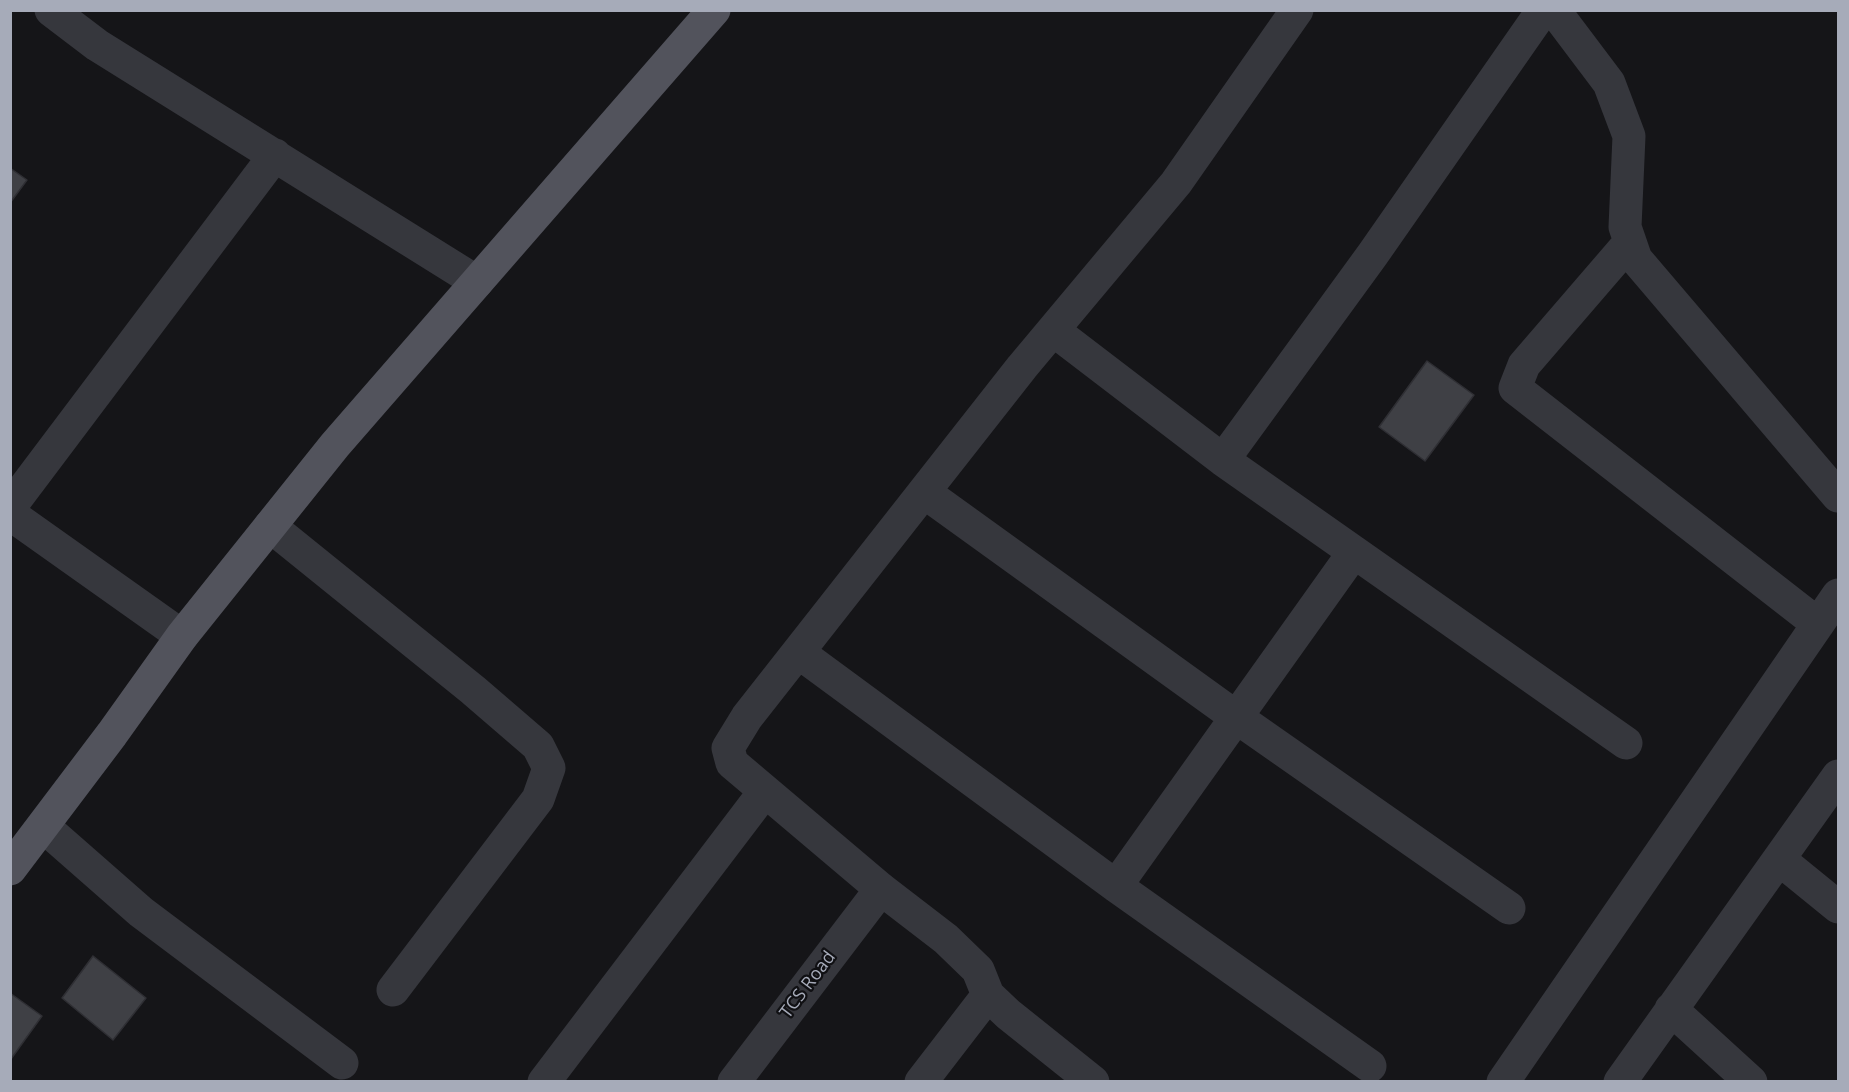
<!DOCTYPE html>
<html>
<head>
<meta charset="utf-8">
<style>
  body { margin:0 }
  #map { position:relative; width:1849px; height:1092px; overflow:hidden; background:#151518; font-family:"Open Sans",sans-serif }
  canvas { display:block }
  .frame { position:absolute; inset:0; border:12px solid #a6abb9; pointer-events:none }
</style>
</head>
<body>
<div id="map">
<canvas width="1849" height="1092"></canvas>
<div class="frame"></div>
</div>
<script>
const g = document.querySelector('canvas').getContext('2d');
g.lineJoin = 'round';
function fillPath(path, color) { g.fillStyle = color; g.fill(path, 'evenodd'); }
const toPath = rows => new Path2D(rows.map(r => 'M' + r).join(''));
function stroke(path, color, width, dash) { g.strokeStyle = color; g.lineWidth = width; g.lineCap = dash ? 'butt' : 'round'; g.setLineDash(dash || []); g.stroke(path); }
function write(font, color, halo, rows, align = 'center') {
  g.font = font + ' "Open Sans",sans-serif'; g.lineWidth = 4.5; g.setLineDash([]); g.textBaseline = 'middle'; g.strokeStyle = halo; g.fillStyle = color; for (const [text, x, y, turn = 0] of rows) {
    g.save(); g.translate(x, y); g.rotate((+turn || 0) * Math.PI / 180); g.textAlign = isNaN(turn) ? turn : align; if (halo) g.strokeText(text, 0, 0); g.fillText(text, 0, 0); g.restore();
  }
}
const building = toPath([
  [10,168,27,180,10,203,10,168],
  [1427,361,1474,395,1425,461,1379,427,1427,361],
  [93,956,146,998,113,1040,62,998,93,956],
  [10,993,42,1016,11,1059,10,1058,10,993]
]);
fillPath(building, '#3f4045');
stroke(building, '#2f2f34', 1.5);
stroke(toPath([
  [51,10,97,45,477,282],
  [1554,10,1609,83,1629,136,1625,227,1636,259,1838,496],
  [1630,242,1524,365,1515,388,1818,624],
  [1053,330,1223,460,1626,743],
  [1223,460,1373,254,1543,10],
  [924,492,1236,717,1509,908],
  [10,507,275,155],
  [10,514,182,636],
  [270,526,473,690,538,746,549,768,538,799,393,990],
  [798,652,1116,886,1370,1066],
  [43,826,141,912,342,1063],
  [1779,859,1838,907],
  [1116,886,1354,552],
  [1671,1009,1751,1082],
  [544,1082,765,791],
  [734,1082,881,889],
  [921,1082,988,995],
  [1093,1082,1008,1014,988,995,978,970,946,939,881,889,732,763,728,748,747,717,1022,367,1176,183,1297,10],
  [1503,1082,1838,595],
  [1620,1082,1838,776]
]), '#36373d', 33);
stroke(toPath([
  [10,869,112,734,182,636,335,445,714,10]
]), '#52535c', 33);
write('18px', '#a6abb9', '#101013', [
  ["TCS Road",808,985,-53]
]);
</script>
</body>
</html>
